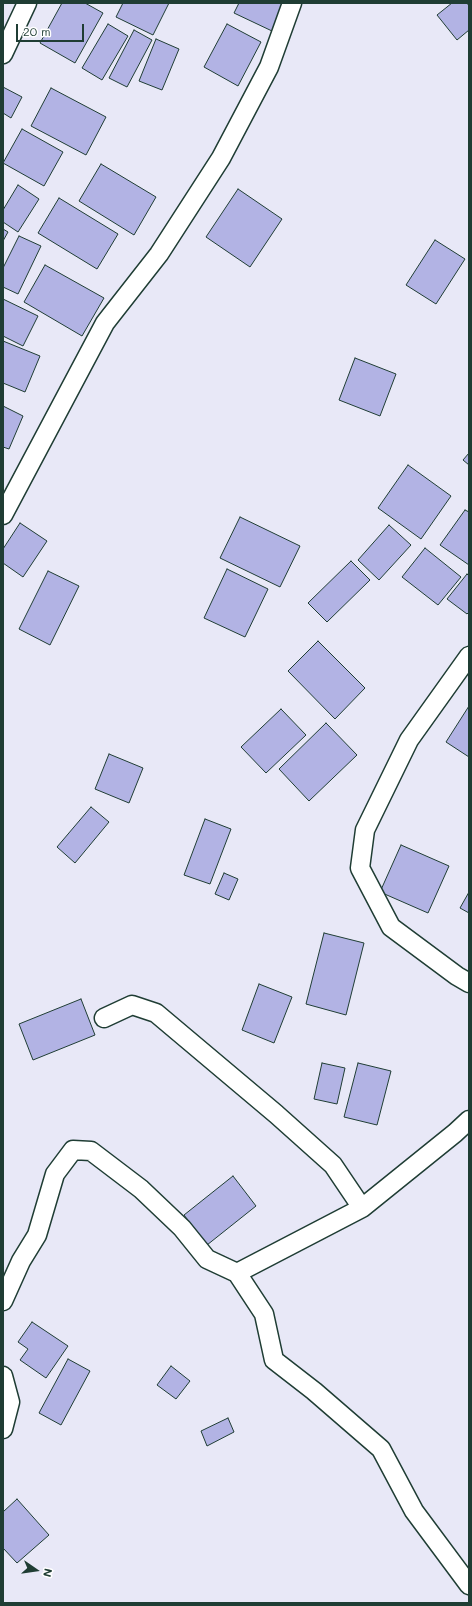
<!DOCTYPE html>
<html>
<head>
<meta charset="utf-8">
<style>
  body { margin:0 }
  #map { position:relative; width:472px; height:1606px; overflow:hidden; background:#e8e8f7; font-family:Mali,sans-serif }
  canvas { display:block }
  .frame { position:absolute; inset:0; border:4px solid #1f3d34; pointer-events:none }
  .north { position:absolute; left:16px; top:1550px; width:40px; height:40px; -webkit-text-stroke:3px #fff; paint-order:stroke; rotate:103deg; font-size:11px; font-weight:700; line-height:16px; text-align:center; color:#1f3d34 }
  .north::after { content:''; display:block; margin:auto; width:14px; height:18px; background:#1f3d34; clip-path:polygon(50% 0,100% 100%,50% 72%,0 100%) }
  .scale { position:absolute; left:16px; top:24px; width:68px; height:18px; box-sizing:border-box; border:2px solid #1f3d34; border-top:0; padding-left:5px; font-size:12px; line-height:14px; white-space:nowrap; color:#1f3d34; -webkit-text-stroke:3px #fff; paint-order:stroke }
</style>
</head>
<body>
<div id="map">
<canvas width="472" height="1606"></canvas>
<div class="frame"></div>
<div class="north">N</div>
<div class="scale">20 m</div>
</div>
<script>
const g = document.querySelector('canvas').getContext('2d');
g.lineJoin = 'round';
function fillPath(path, color) { g.fillStyle = color; g.fill(path, 'evenodd'); }
const toPath = rows => new Path2D(rows.map(r => 'M' + r).join(''));
function stroke(path, color, width, dash) { g.strokeStyle = color; g.lineWidth = width; g.lineCap = dash ? 'butt' : 'round'; g.setLineDash(dash || []); g.stroke(path); }
const building = toPath([
  [62,3,85,3,103,13,75,63,40,43,62,3],
  [123,3,169,3,153,35,116,17,123,3],
  [239,3,284,3,272,31,234,13,239,3],
  [452,3,467,3,469,6,469,30,457,40,437,15,452,3],
  [108,24,128,36,102,80,82,68,108,24],
  [227,24,261,42,238,86,204,67,227,24],
  [134,30,152,40,127,87,109,78,134,30],
  [156,39,179,49,162,90,139,81,156,39],
  [3,87,22,97,11,118,3,113,3,87],
  [51,88,106,117,86,155,31,126,51,88],
  [22,129,63,152,44,186,3,163,22,129],
  [101,164,156,197,134,235,79,201,101,164],
  [18,185,39,199,18,232,3,222,3,210,18,185],
  [238,189,282,219,250,267,206,237,238,189],
  [59,198,118,234,97,269,38,233,59,198],
  [3,229,8,232,3,241,3,229],
  [19,236,41,246,18,294,3,287,3,268,19,236],
  [435,240,465,259,436,304,406,285,435,240],
  [45,265,104,298,82,336,24,302,45,265],
  [3,299,38,316,23,346,3,336,3,299],
  [3,341,40,356,25,392,3,383,3,341],
  [355,358,396,374,380,416,339,400,355,358],
  [3,406,23,416,9,449,3,447,3,406],
  [469,453,469,465,463,460,469,453],
  [408,465,451,496,421,539,378,508,408,465],
  [465,510,469,512,469,565,440,545,465,510],
  [240,517,300,546,280,587,220,558,240,517],
  [20,523,47,541,23,577,3,563,3,549,20,523],
  [389,525,411,545,379,580,358,560,389,525],
  [425,548,461,577,438,605,402,577,425,548],
  [351,561,370,580,327,622,308,603,351,561],
  [227,569,268,589,245,637,204,618,227,569],
  [48,571,79,586,50,645,19,629,48,571],
  [467,574,469,576,469,612,467,614,447,599,467,574],
  [318,641,365,688,335,719,288,671,318,641],
  [469,706,469,757,446,742,469,706],
  [281,709,306,735,266,773,241,747,281,709],
  [326,723,357,755,309,801,279,769,326,723],
  [109,754,143,768,129,803,95,789,109,754],
  [91,807,109,822,75,863,57,847,91,807],
  [205,819,231,829,210,884,184,875,205,819],
  [401,845,449,866,428,913,380,892,401,845],
  [224,873,238,879,229,900,215,894,224,873],
  [469,892,469,913,460,908,469,892],
  [324,933,364,943,346,1015,306,1004,324,933],
  [259,984,292,997,274,1043,242,1030,259,984],
  [81,999,95,1035,33,1060,19,1024,81,999],
  [322,1063,345,1068,337,1104,314,1099,322,1063],
  [358,1063,391,1071,377,1125,344,1117,358,1063],
  [233,1176,256,1206,207,1245,184,1215,233,1176],
  [32,1322,68,1346,46,1378,20,1360,28,1349,18,1342,32,1322],
  [68,1359,90,1371,61,1425,39,1413,68,1359],
  [171,1366,190,1381,176,1399,157,1385,171,1366],
  [228,1418,234,1432,207,1446,201,1431,228,1418],
  [17,1499,49,1535,17,1563,3,1548,3,1512,17,1499]
]);
fillPath(building, '#b2b3e4');
stroke(building, '#1f3d34', 1);
const minor = toPath([
  [3,54,27,3],
  [3,515,105,323,159,254,221,158,269,67,292,3],
  [469,656,409,740,365,830,360,868,391,927,457,976,469,983],
  [104,1018,132,1005,156,1013,276,1114,333,1165,362,1208],
  [237,1273,264,1314,274,1360,314,1391,381,1449,414,1511,469,1585],
  [3,1301,21,1261,37,1235,55,1174,73,1150,91,1151,141,1189,182,1228,207,1259,237,1273,362,1208,455,1133,469,1120],
  [3,1376,10,1402,3,1429]
]);
stroke(minor, '#1f3d34', 21);
stroke(minor, '#fff', 18);
</script>
</body>
</html>
